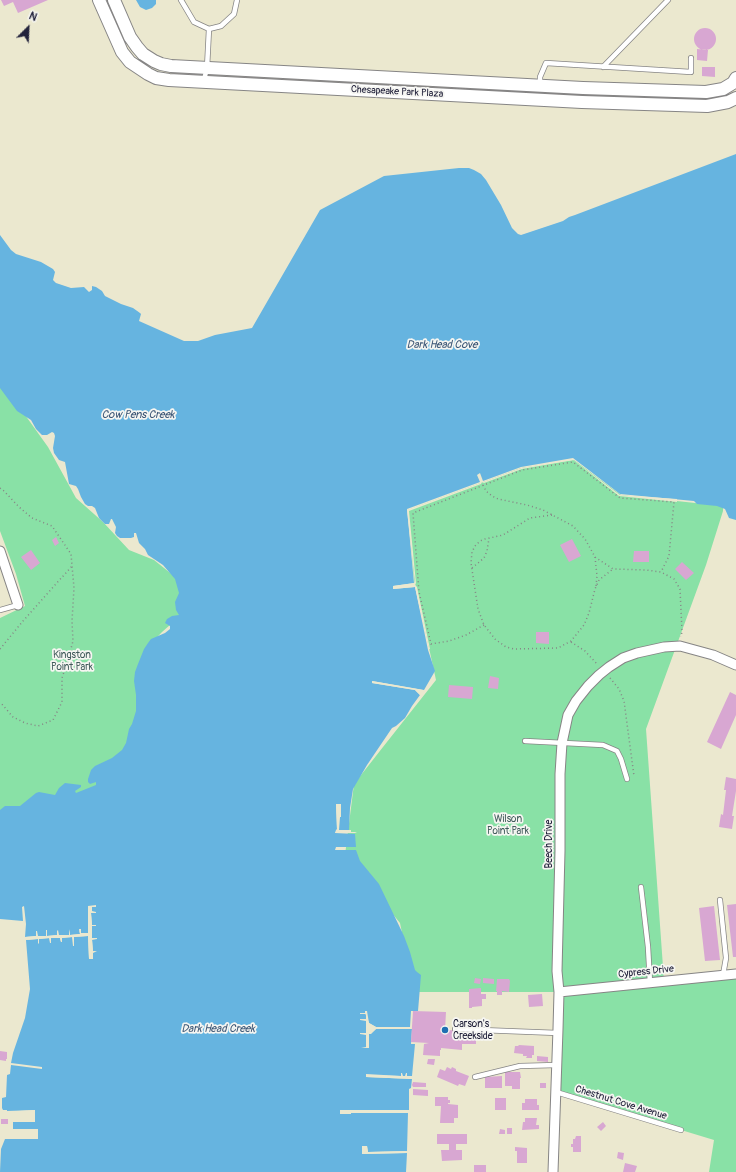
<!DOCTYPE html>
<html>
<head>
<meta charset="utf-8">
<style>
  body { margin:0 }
  #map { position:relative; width:736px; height:1172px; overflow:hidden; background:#ebe8cf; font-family:Pangolin,sans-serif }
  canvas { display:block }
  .north { position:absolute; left:8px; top:8px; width:40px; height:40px; -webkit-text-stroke:3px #f6f6f2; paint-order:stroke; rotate:24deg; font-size:11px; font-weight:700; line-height:16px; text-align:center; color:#22223b }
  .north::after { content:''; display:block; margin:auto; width:14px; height:18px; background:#22223b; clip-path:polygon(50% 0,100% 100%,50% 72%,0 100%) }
</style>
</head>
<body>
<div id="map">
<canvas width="736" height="1172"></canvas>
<div class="north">N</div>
</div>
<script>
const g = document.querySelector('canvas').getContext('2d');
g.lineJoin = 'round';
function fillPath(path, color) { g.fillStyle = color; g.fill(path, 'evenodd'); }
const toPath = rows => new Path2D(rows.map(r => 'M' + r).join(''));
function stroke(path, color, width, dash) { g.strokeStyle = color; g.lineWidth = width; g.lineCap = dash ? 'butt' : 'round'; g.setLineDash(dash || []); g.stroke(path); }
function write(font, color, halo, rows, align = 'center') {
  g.font = font + ' Pangolin,sans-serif'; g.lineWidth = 3.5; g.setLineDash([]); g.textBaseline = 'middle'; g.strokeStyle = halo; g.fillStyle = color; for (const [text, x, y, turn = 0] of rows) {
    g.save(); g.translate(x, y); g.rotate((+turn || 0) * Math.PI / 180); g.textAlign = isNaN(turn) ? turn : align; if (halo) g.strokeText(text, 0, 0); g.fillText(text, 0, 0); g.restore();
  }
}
fillPath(toPath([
  [0,380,48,447,76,498,103,522,129,550,154,560,174,576,181,589,183,603,178,618,162,632,147,648,138,709,123,759,96,787,0,821,0,618,25,606,16,574,0,531],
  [574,460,621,495,723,506,723,511,706,565,646,729,664,981,736,974,736,1172,709,1172,714,1140,556,1092,558,992,414,992,400,923,345,855,354,784,383,747,436,680,414,579,408,510,521,468]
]), '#89e1a6');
fillPath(toPath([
  [136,0,156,0,156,4,152,8,146,10,140,7],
  [736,154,736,520,729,518,725,509,717,506,697,504,694,501,620,494,573,458,521,467,483,481,480,473,477,475,480,482,407,509,414,583,393,586,393,589,415,587,428,650,435,671,424,690,372,681,372,683,415,690,420,695,412,706,405,718,396,726,392,728,367,765,353,789,350,808,349,830,339,830,341,804,336,804,337,830,335,833,355,834,356,847,336,847,335,850,356,850,360,861,379,884,404,936,410,952,415,970,417,972,421,975,418,1011,412,1011,411,1027,376,1027,369,1023,365,1013,360,1013,360,1014,366,1014,366,1019,361,1019,361,1020,366,1020,366,1033,361,1033,361,1034,366,1034,366,1048,369,1048,369,1034,371,1033,376,1029,412,1029,411,1044,415,1044,412,1076,407,1076,406,1074,406,1076,402,1076,402,1073,401,1076,366,1075,366,1077,412,1079,411,1088,409,1089,409,1110,340,1110,340,1114,351,1114,351,1113,408,1113,407,1151,368,1152,367,1146,362,1146,363,1154,407,1153,406,1172,0,1172,1,1149,5,1139,38,1138,37,1130,13,1129,13,1122,35,1122,35,1110,7,1111,7,1110,3,1110,2,1108,2,1098,6,1097,7,1075,10,1074,11,1065,42,1069,42,1067,11,1063,13,1053,25,1018,30,989,26,940,38,939,38,943,39,939,50,938,50,943,51,943,51,938,60,938,61,942,62,942,61,938,73,937,73,946,73,937,88,936,89,959,93,952,97,952,93,952,92,939,96,939,97,938,92,938,92,926,96,925,92,925,91,913,96,912,92,912,92,907,88,906,88,933,81,933,79,929,80,934,70,935,69,930,69,935,58,935,58,931,57,935,47,936,47,930,46,930,46,936,37,936,37,931,36,936,25,937,26,924,24,906,22,907,23,921,0,919,0,810,5,806,20,806,36,793,39,792,55,795,59,788,65,783,81,785,81,787,75,791,76,793,96,785,96,782,90,784,88,782,88,779,91,770,95,766,112,758,122,750,126,743,129,729,132,724,136,711,136,695,134,681,135,672,138,664,144,649,148,643,151,639,165,633,170,629,170,626,165,623,167,619,172,616,179,615,176,610,175,602,179,593,175,579,163,565,148,555,145,549,139,543,136,533,134,533,134,537,131,538,120,538,117,536,115,533,116,527,112,519,111,519,109,524,105,524,99,518,95,508,92,506,88,506,85,504,81,497,78,489,76,486,69,484,65,462,59,460,54,453,53,448,55,436,54,433,52,432,47,435,42,435,36,429,31,420,17,411,0,388,0,235,11,250,16,254,41,262,53,269,55,272,53,280,56,283,71,288,84,287,89,292,92,290,92,286,96,287,102,291,105,296,121,304,133,308,140,313,141,314,139,321,184,341,198,341,215,335,252,328,320,210,384,176,459,168,469,168,474,170,481,174,486,180,501,205,512,228,518,234,521,235,563,221,569,217,575,215]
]), '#66b4e0');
fillPath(toPath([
  [572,459,620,495,677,499,677,502,619,496,573,460,522,469,484,483,482,482,481,484,409,511,416,583,415,585,417,587,430,649,429,649,415,587,393,589,393,586,415,583,407,510,521,468],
  [372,681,423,690,422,691,418,691,421,693,420,695,415,690,372,683],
  [336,804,341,804,341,817,339,817,339,830,351,830,351,832,355,832,357,833,335,833,336,830,337,829],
  [96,905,96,907,92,907,92,911,96,912,96,913,91,913,92,925,96,925,96,926,92,926,92,938,97,938,97,939,92,940,93,951,97,951,93,953,93,959,89,959,88,936,74,937,74,946,73,946,72,937,62,938,62,942,61,942,60,938,51,938,51,943,50,943,49,938,39,939,39,943,38,944,38,939,26,940,25,937,36,936,36,931,37,931,38,936,46,936,46,930,47,930,47,936,57,935,57,931,58,930,59,935,69,935,69,929,70,935,80,934,79,929,81,929,81,933,88,933,88,906],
  [365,1011,367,1011,369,1023,376,1027,410,1027,411,1011,413,1011,412,1029,376,1029,371,1034,369,1034,369,1048,361,1048,366,1047,366,1035,360,1034,360,1033,366,1033,366,1021,360,1020,360,1019,366,1019,366,1014,360,1014,360,1013,365,1013],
  [401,1073,402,1073,403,1076,405,1076,406,1073,407,1073,407,1076,412,1076,412,1079,366,1077,366,1074,401,1076],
  [35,1110,35,1122,13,1122,13,1129,38,1129,38,1139,3,1139,5,1137,36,1137,36,1131,13,1131,11,1130,12,1120,33,1120,33,1112,7,1113,2,1112],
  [340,1110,409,1110,408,1113,351,1113,351,1114,340,1114],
  [362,1146,367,1146,368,1152,407,1151,407,1153,362,1154]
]), '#ebe8cf');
fillPath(toPath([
  [1,0,48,0,18,13,13,2,4,6],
  '694 39a11 11 0 1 1 22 0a11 11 0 1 1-22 0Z',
  [697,49,708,50,707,61,697,60],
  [702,67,715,67,715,77,702,76],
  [56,537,59,543,55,546,52,540],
  [572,539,581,556,569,562,560,545],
  [31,550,40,563,31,570,21,557],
  [634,551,649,551,649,562,633,562],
  [682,562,694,573,686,580,675,569],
  [536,632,549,632,549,644,536,643],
  [490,676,499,678,498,689,488,688],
  [449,685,473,687,472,699,448,697],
  [730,692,736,695,736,715,721,749,707,742],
  [726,777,736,779,736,791,732,816,734,816,732,829,719,827,721,814,723,815,726,790,724,790],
  [736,904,736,957,733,957,727,905],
  [714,906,720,960,705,961,699,908],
  [475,978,481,979,480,984,474,983],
  [483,978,494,979,494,984,483,983],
  [497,979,509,979,510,981,509,992,502,991,502,995,497,995,497,991,496,991],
  [481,988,481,994,486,994,486,999,482,999,482,1006,472,1007,472,1008,469,1008,469,989],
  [542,994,543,1006,529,1007,528,995],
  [413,1011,446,1012,445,1030,476,1031,476,1044,462,1044,462,1050,441,1048,441,1050,440,1050,440,1056,423,1055,424,1044,429,1043,411,1042],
  [519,1045,534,1046,534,1055,532,1055,532,1058,526,1058,527,1056,523,1056,523,1054,514,1053,515,1046,518,1046],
  [0,1051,7,1052,7,1059,6,1059,6,1061,0,1060],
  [537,1056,548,1057,548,1062,537,1061],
  [428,1059,435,1059,434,1065,427,1064],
  [447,1067,451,1069,452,1067,456,1069,456,1071,469,1076,465,1086,459,1084,458,1086,437,1077,440,1069,445,1071],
  [505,1072,520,1072,521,1078,520,1078,520,1089,512,1089,512,1086,505,1086],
  [502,1076,502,1088,485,1088,485,1077],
  [413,1082,426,1083,426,1087,413,1087,412,1085],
  [540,1083,546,1083,546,1088,540,1088],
  [413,1089,428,1090,428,1096,413,1095],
  [435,1097,448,1097,448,1100,450,1100,450,1103,448,1103,448,1104,458,1105,458,1118,454,1118,454,1123,440,1123,441,1106,435,1106],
  [495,1098,506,1098,506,1110,495,1110],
  [525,1099,537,1099,537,1105,539,1105,539,1110,522,1110,522,1103,525,1103],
  [525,1118,537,1118,536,1125,539,1125,539,1129,522,1130,523,1122,525,1122],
  [1,1119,8,1119,8,1124,1,1124],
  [603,1122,606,1126,601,1131,597,1127],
  [507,1128,512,1128,512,1134,507,1134],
  [500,1129,505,1130,505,1134,499,1134],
  [437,1134,467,1134,467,1144,456,1144,456,1150,462,1150,462,1160,442,1161,441,1150,449,1150,449,1144,437,1144],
  [576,1136,581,1136,581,1152,573,1152,573,1147,571,1147,571,1144,573,1144,573,1139,575,1139],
  [515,1147,527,1148,527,1163,517,1163,517,1151,515,1151],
  [618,1152,624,1153,623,1160,617,1158],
  [625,1163,637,1166,635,1172,623,1172],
  [474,1165,486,1165,486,1172,474,1172]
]), '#d8a7d2');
const service = toPath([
  [181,0,194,22,209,29,221,26,234,14,237,0],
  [603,67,668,0],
  [204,80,207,68,209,29],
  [540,85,540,77,546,63,691,72,691,58],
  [0,610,18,605],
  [525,741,603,745,617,751,621,759,627,779],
  [641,887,648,947,650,983],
  [720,900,726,958,723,975],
  [455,1029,558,1033],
  [475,1077,520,1066,557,1065],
  [556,1092,681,1130]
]);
const minor = toPath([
  [0,551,18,605],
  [559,992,736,974],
  [553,1172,558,1029,559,992,557,971,560,851,560,774,562,743,568,715,576,701,588,686,599,675,609,667,623,658,637,653,664,647,680,646,713,655,736,665]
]);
const tertiary = toPath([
  [99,0,122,52,130,62,148,74,156,78,169,80,582,102,707,106,728,102,736,98],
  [114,0,130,37,137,47,143,54,154,61,161,64,171,66,583,88,706,92,723,89,733,83,736,78]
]);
stroke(service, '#868585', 6);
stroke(minor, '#868585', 11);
stroke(tertiary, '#868585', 14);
stroke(toPath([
  [483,485,486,491,492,496,498,499,527,505,543,510,573,526,585,539,595,557,613,569,646,570,661,572,674,579,680,589,682,631,681,637],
  [0,488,4,491,19,507,32,518,52,526,71,554,74,588,72,621,73,641,68,660,62,678,62,702,53,720,38,726,25,723,13,717,0,702],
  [552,515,530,518,503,535,485,539,480,541,475,546,472,552,471,563,478,609,484,625,495,639,506,647,514,649,558,648,571,641,584,625,589,613,595,589,599,580,613,569],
  [595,557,597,576,596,586],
  [472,568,484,558,487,551,489,538],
  [484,625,466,635,449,641,431,644,419,592,413,513,522,470,573,462,620,498,674,502,669,556,661,572],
  [571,642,585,651,597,664],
  [0,649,23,621,72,566],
  [610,678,619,689,624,701,634,776]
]), '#868585', 1.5, [1, 3]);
stroke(service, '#fff', 4.5);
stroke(minor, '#fff', 9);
stroke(tertiary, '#fff', 12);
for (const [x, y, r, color] of [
  [445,1030,4,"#1f6fb2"]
]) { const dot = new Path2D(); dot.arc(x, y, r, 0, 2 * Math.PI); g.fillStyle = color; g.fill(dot); stroke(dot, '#f6f6f2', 1.5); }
write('10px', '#22223b', '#f6f6f2', [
  ["Chesapeake Park Plaza",397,92,3],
  ["Beech Drive",549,844,-90],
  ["Cypress Drive",646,972,-6],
  ["Chestnut Cove Avenue",621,1103,17]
]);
write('10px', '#415b5b', '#f6f6f2', [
  ["Kingston",72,655],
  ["Point Park",72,667],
  ["Wilson",508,819],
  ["Point Park",508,831]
]);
write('10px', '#22223b', '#f6f6f2', [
  ["Carson's",453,1024],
  ["Creekside",453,1036]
], 'left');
write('italic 11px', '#3a5575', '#f6f6f2', [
  ["Dark Head Cove",442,345],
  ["Cow Pens Creek",138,415],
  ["Dark Head Creek",218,1029]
]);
</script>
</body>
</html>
